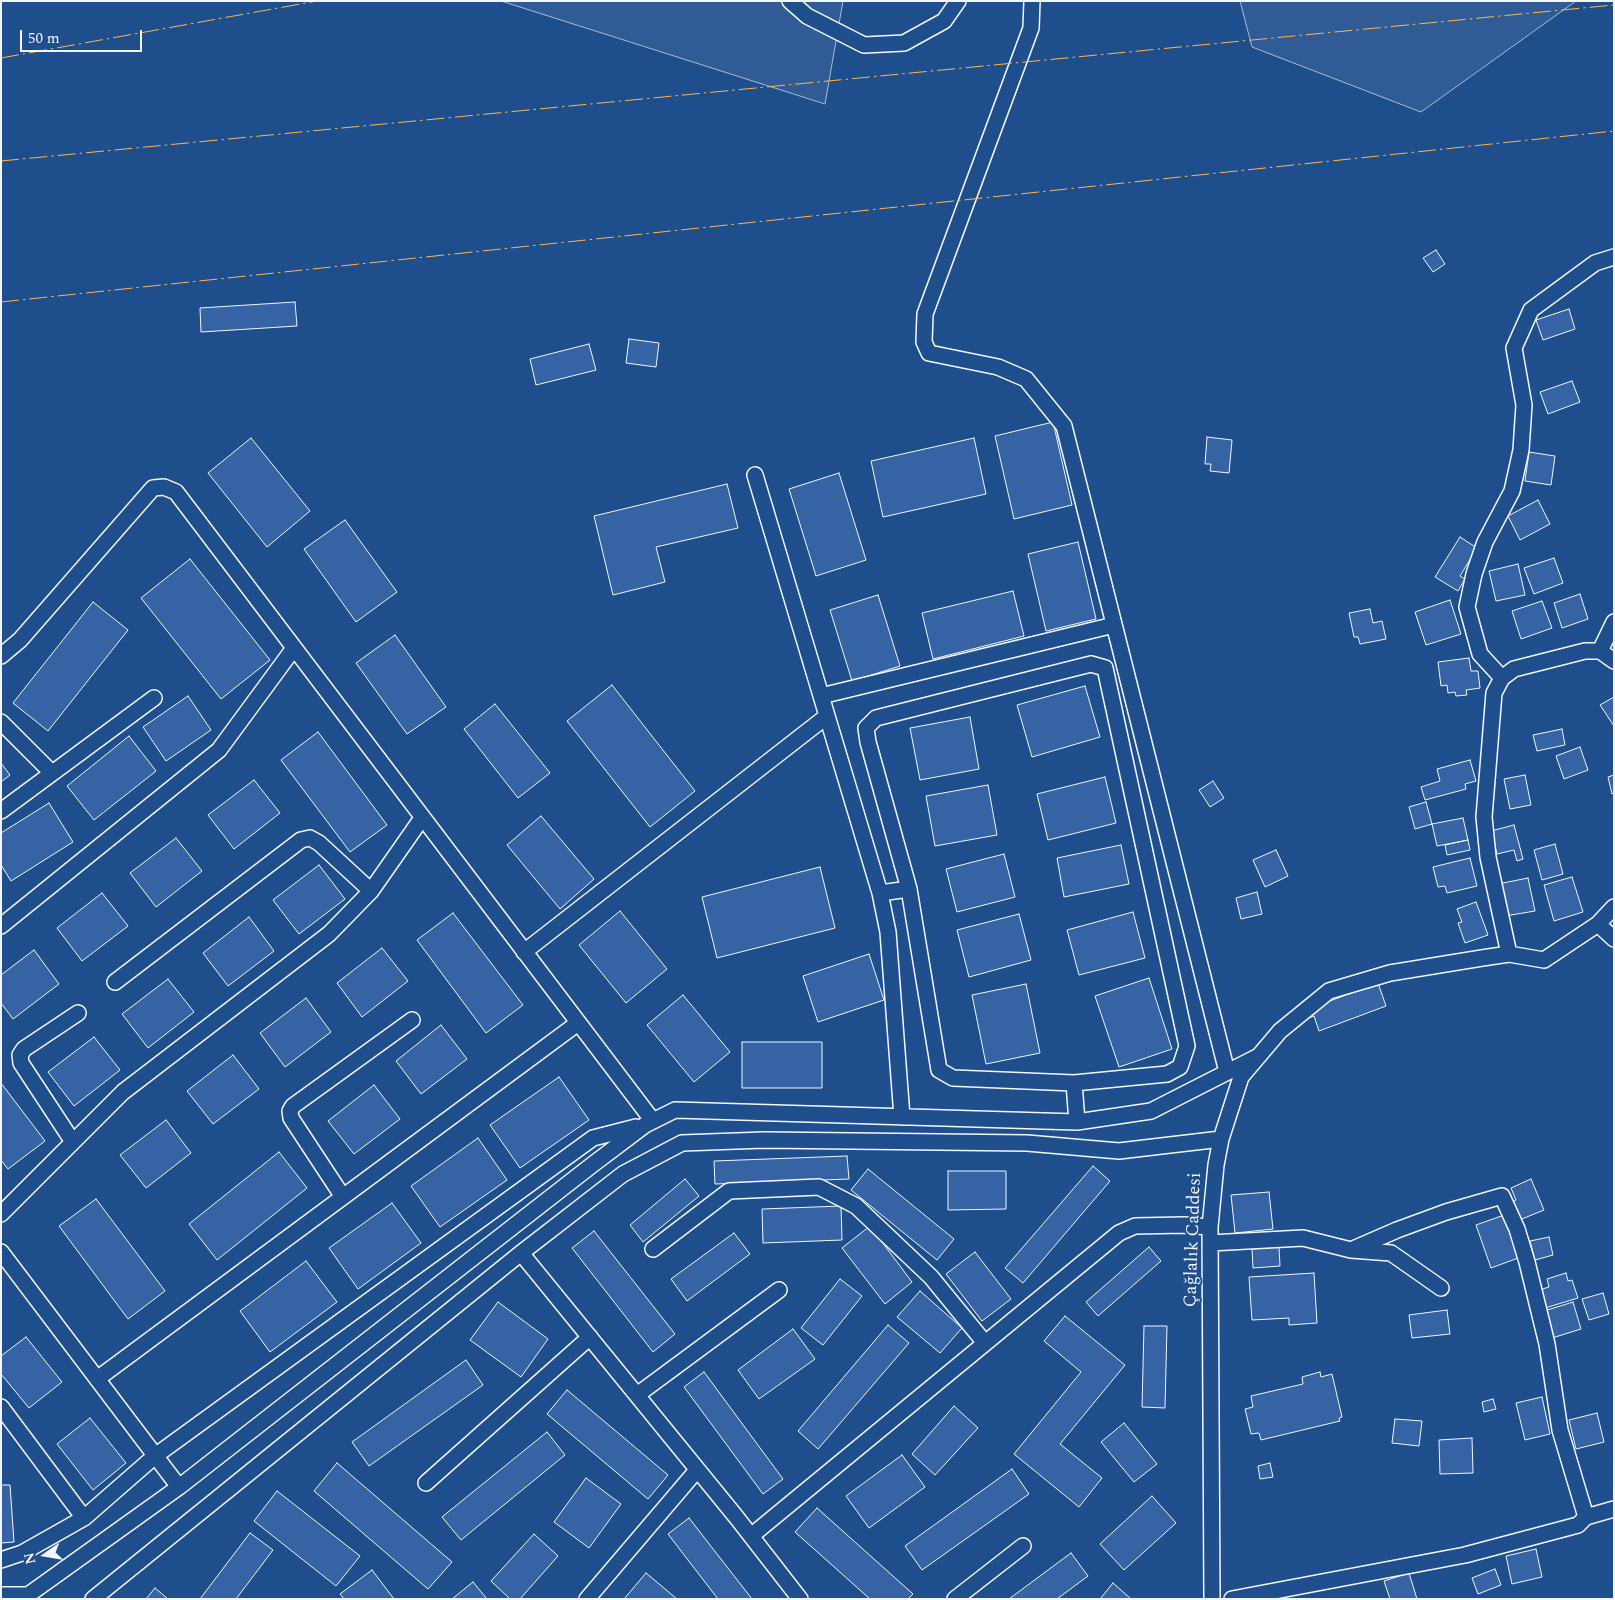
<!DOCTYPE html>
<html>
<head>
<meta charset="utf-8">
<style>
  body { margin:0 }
  #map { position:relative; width:1615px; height:1600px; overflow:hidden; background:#1f4e8c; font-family:Spectral,serif }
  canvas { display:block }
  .frame { position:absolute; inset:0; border:2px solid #f2f6ff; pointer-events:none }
  .north { position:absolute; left:20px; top:1530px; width:50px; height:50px; -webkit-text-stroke:4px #1f4e8c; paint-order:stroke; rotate:257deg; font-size:14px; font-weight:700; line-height:20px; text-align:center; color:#f2f6ff }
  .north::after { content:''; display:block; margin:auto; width:18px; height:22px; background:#f2f6ff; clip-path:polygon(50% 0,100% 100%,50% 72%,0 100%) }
  .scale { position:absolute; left:20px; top:30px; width:122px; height:22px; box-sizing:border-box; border:2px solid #f2f6ff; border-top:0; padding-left:6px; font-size:15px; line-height:18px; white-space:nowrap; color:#f2f6ff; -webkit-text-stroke:4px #1f4e8c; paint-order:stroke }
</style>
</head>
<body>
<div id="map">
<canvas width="1615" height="1600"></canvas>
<div class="frame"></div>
<div class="north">N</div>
<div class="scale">50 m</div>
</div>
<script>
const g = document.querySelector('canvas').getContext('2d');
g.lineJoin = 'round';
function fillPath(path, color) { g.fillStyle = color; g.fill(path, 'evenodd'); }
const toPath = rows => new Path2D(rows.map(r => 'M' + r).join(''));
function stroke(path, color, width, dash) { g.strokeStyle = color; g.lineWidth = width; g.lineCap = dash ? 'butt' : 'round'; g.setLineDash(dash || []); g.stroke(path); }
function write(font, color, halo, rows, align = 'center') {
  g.font = font + ' Spectral,serif'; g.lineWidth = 4; g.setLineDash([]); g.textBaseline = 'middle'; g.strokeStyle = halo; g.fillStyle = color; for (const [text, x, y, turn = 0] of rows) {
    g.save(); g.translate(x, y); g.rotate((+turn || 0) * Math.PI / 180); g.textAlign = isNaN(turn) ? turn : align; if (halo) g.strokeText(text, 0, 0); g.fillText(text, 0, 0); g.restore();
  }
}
const built = toPath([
  [501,1,843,1,825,104,501,1],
  [1240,1,1576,1,1421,112,1252,47,1240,1]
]);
fillPath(built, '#305b95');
stroke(built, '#a8bbd7', 1);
const building = toPath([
  [1436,250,1445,264,1433,272,1423,258,1436,250],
  [295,302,297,326,201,332,200,308,295,302],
  [1569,309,1575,329,1543,340,1536,320,1569,309],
  [629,339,659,343,656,367,626,363,629,339],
  [589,344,596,370,536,385,530,359,589,344],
  [1572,381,1580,402,1548,414,1540,392,1572,381],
  [1053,422,1072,505,1014,519,995,436,1053,422],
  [1207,437,1232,440,1229,473,1210,471,1211,464,1205,464,1207,437],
  [251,438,310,511,267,547,208,473,251,438],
  [974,438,986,494,883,517,871,461,974,438],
  [1529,452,1555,456,1551,485,1525,481,1529,452],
  [839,473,866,560,816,576,789,489,839,473],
  [727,484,738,528,656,547,665,582,613,595,594,516,727,484],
  [1538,500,1550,524,1520,540,1508,516,1538,500],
  [345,520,397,592,356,622,304,549,345,520],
  [1460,537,1477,548,1460,576,1465,579,1458,591,1435,577,1460,537],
  [1078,542,1096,619,1046,631,1028,554,1078,542],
  [1554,558,1563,583,1534,594,1524,568,1554,558],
  [190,559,270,660,221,699,141,598,190,559],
  [1518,564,1525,595,1496,601,1489,571,1518,564],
  [1013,591,1024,636,933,659,922,613,1013,591],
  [1580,594,1588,619,1562,628,1554,603,1580,594],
  [878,595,900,666,852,681,830,610,878,595],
  [1450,600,1461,634,1426,645,1415,612,1450,600],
  [1542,601,1552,628,1521,639,1512,611,1542,601],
  [93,602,128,630,48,731,13,703,93,602],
  [1370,609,1373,623,1382,621,1386,639,1360,644,1358,637,1354,637,1349,613,1370,609],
  [395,635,446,707,407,734,356,663,395,635],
  [1469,658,1471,671,1478,671,1480,688,1466,690,1467,695,1456,696,1455,692,1448,693,1447,685,1441,686,1438,662,1469,658],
  [612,685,695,791,650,827,567,721,612,685],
  [1085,686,1100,737,1032,757,1017,705,1085,686],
  [188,696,211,730,166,761,143,727,188,696],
  [1614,697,1614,726,1600,705,1614,697],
  [495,704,550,773,518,798,464,729,495,704],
  [970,717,979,769,920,780,910,728,970,717],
  [1562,729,1565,745,1537,751,1533,735,1562,729],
  [318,732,387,825,350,852,281,760,318,732],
  [129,736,156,771,94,820,67,786,129,736],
  [1580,747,1588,770,1564,779,1556,756,1580,747],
  [1470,760,1476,781,1465,784,1466,789,1425,800,1421,787,1440,781,1437,769,1470,760],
  [1,763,10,775,1,782,1,763],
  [1525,775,1531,805,1510,809,1504,779,1525,775],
  [1614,775,1614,793,1612,794,1608,777,1614,775],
  [1105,777,1116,823,1048,840,1037,794,1105,777],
  [254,780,280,813,234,849,208,815,254,780],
  [1213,781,1224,798,1210,807,1199,790,1213,781],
  [988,785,997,835,935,846,926,796,988,785],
  [1426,802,1432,824,1415,829,1409,807,1426,802],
  [49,803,73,842,11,881,1,865,1,833,49,803],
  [541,816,594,879,560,909,507,845,541,816],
  [1463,818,1468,840,1437,846,1432,824,1463,818],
  [1514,825,1523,859,1517,861,1514,850,1497,854,1491,831,1514,825],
  [176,838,202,871,156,907,130,873,176,838],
  [1468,840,1470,850,1447,855,1445,845,1468,840],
  [1555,844,1563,874,1542,880,1534,850,1555,844],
  [1121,845,1129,884,1064,897,1057,858,1121,845],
  [1276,850,1288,876,1265,887,1253,860,1276,850],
  [1004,854,1015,897,957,912,946,869,1004,854],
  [1470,858,1477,886,1447,893,1445,886,1438,887,1433,867,1470,858],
  [319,865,345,899,299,934,273,900,319,865],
  [820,867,835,928,717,958,702,897,820,867],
  [1572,877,1583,912,1554,921,1544,885,1572,877],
  [1528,878,1535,911,1505,916,1498,884,1528,878],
  [1257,892,1262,914,1241,919,1236,898,1257,892],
  [102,893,128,926,82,961,57,928,102,893],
  [1476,902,1488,935,1465,943,1458,923,1462,922,1457,909,1476,902],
  [620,911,667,969,626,1003,579,945,620,911],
  [1133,912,1145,958,1079,975,1067,930,1133,912],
  [453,913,523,1005,486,1033,417,940,453,913],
  [1019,914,1031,960,969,977,957,930,1019,914],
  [249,917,274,951,228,986,203,953,249,917],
  [382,948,408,981,362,1017,337,983,382,948],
  [34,950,59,984,13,1019,1,1003,1,975,34,950],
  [869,954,884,1000,818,1022,803,976,869,954],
  [1149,978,1172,1049,1119,1067,1095,996,1149,978],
  [168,979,194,1012,148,1048,122,1014,168,979],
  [1378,983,1386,1006,1319,1031,1314,1016,1309,1018,1306,1010,1378,983],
  [1026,984,1040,1053,986,1064,972,995,1026,984],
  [683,995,730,1052,694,1082,647,1025,683,995],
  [306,998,331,1032,285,1067,260,1033,306,998],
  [441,1025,467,1059,421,1094,396,1061,441,1025],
  [94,1037,120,1070,74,1106,48,1072,94,1037],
  [742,1042,822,1042,822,1088,742,1088,742,1042],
  [233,1055,259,1089,213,1124,187,1091,233,1055],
  [559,1077,589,1120,520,1168,490,1125,559,1077],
  [1,1083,45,1141,8,1169,1,1160,1,1083],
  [374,1085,400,1119,354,1154,328,1121,374,1085],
  [166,1120,191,1153,146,1188,120,1155,166,1120],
  [478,1138,507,1180,440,1227,411,1186,478,1138],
  [279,1152,307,1188,217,1260,189,1224,279,1152],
  [847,1156,849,1179,715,1184,714,1161,847,1156],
  [1093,1166,1110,1181,1023,1283,1005,1268,1093,1166],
  [868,1169,954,1239,937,1260,851,1190,868,1169],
  [948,1171,1006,1171,1006,1209,948,1210,948,1171],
  [685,1179,699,1196,643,1242,630,1225,685,1179],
  [1531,1179,1544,1210,1517,1221,1510,1203,1516,1200,1511,1188,1531,1179],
  [1269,1192,1273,1229,1235,1233,1231,1195,1269,1192],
  [96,1199,165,1291,128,1319,59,1226,96,1199],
  [392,1203,421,1243,358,1289,329,1248,392,1203],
  [841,1206,842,1240,763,1243,762,1209,841,1206],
  [1507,1214,1521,1257,1491,1268,1476,1225,1507,1214],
  [870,1226,912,1282,885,1304,842,1248,870,1226],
  [594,1231,675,1334,653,1352,572,1248,594,1231],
  [734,1233,750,1254,687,1301,671,1279,734,1233],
  [1549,1237,1553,1255,1535,1260,1530,1241,1549,1237],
  [1149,1247,1161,1261,1098,1316,1086,1302,1149,1247],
  [1279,1247,1280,1266,1253,1268,1252,1249,1279,1247],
  [975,1252,1011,1299,982,1321,946,1274,975,1252],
  [306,1261,337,1302,270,1352,240,1311,306,1261],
  [1314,1273,1317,1323,1289,1325,1289,1318,1252,1320,1249,1277,1314,1273],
  [1566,1273,1568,1281,1572,1280,1578,1298,1545,1308,1539,1290,1549,1287,1547,1279,1566,1273],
  [840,1279,862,1296,823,1345,801,1328,840,1279],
  [920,1291,962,1328,940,1353,897,1317,920,1291],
  [1603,1293,1609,1314,1589,1320,1582,1299,1603,1293],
  [498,1302,548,1339,521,1377,470,1340,498,1302],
  [1573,1302,1581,1329,1552,1338,1544,1311,1573,1302],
  [1447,1310,1450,1334,1412,1338,1409,1315,1447,1310],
  [1065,1316,1125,1365,1060,1444,1102,1478,1079,1507,1014,1454,1081,1372,1044,1341,1065,1316],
  [888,1325,909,1343,818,1449,798,1431,888,1325],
  [1144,1326,1167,1326,1165,1408,1142,1407,1144,1326],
  [793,1329,815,1359,759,1399,738,1370,793,1329],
  [26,1337,62,1382,29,1408,1,1374,1,1356,26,1337],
  [466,1360,483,1385,369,1466,352,1442,466,1360],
  [704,1372,783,1479,763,1494,684,1387,704,1372],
  [1320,1372,1321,1377,1332,1374,1342,1417,1339,1418,1340,1421,1261,1440,1259,1433,1251,1434,1245,1409,1253,1407,1251,1396,1303,1384,1302,1377,1320,1372],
  [567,1390,668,1475,648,1499,547,1414,567,1390],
  [1542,1397,1550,1434,1525,1440,1516,1403,1542,1397],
  [1493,1399,1496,1409,1484,1412,1482,1402,1493,1399],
  [954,1406,978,1428,935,1475,912,1454,954,1406],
  [1597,1413,1604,1442,1576,1449,1569,1420,1597,1413],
  [90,1418,126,1463,93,1490,57,1444,90,1418],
  [1395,1419,1422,1421,1419,1446,1392,1443,1395,1419],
  [1124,1423,1157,1464,1134,1482,1101,1442,1124,1423],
  [547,1432,565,1455,461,1540,442,1517,547,1432],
  [1472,1438,1473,1473,1440,1474,1439,1440,1472,1438],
  [902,1455,925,1487,869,1528,846,1496,902,1455],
  [337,1463,452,1562,428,1589,314,1491,337,1463],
  [1270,1463,1273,1477,1260,1479,1258,1466,1270,1463],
  [1012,1469,1029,1494,922,1570,905,1546,1012,1469],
  [586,1478,621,1504,589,1548,554,1522,586,1478],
  [1,1485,10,1485,14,1542,1,1543,1,1485],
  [277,1491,360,1556,336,1586,254,1521,277,1491],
  [1152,1496,1176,1523,1124,1570,1100,1544,1152,1496],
  [817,1508,913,1594,908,1599,870,1599,795,1532,817,1508],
  [689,1518,752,1599,718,1599,668,1534,689,1518],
  [250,1533,273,1550,236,1599,200,1599,250,1533],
  [534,1534,558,1556,520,1599,510,1599,491,1581,534,1534],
  [1536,1549,1542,1577,1512,1584,1506,1556,1536,1549],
  [1071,1553,1088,1576,1057,1599,1009,1599,1071,1553],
  [1495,1569,1501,1585,1478,1594,1472,1578,1495,1569],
  [372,1570,394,1599,344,1599,340,1594,372,1570],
  [646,1573,677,1599,624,1599,646,1573],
  [1409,1573,1417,1599,1390,1599,1384,1581,1409,1573],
  [473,1582,487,1599,452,1599,473,1582],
  [1113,1583,1131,1599,1100,1599,1113,1583],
  [155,1588,168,1599,146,1599,155,1588]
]);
fillPath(building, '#3563a3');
stroke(building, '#f2f6ff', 1);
const street = toPath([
  [790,1,807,16,864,45,904,43,944,21,958,1],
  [1032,1,1031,28,925,314,924,342,929,353,998,367,1026,379,1064,426,1227,1072],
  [755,475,880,893,888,932,902,1117],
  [1600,651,1614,622],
  [1,656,20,640,153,488,164,487,176,492,653,1121],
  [1091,664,1105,668,1187,1046,1180,1067,1167,1074,1074,1083,953,1078,939,1070,909,889,868,742,866,728,876,718,1091,664],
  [1502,678,1480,654,1467,607,1474,574,1485,542,1512,491,1521,450,1524,405,1514,348,1531,310,1595,263,1614,257],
  [821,696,1114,625],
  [1,722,52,773],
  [1,811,154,698],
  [880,893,909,889],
  [1598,924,1614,939],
  [1,926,219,750,294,648],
  [524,952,827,716],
  [1509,954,1488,857,1484,817,1494,693,1502,678,1514,669,1585,651,1600,651,1614,661],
  [115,982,301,840,310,838,319,843,371,891],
  [1074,1083,1077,1122],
  [73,1142,21,1063,20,1055,24,1049,78,1013],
  [343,1197,291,1118,290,1111,293,1106,412,1020],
  [1,1214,123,1092,329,934,371,891,422,818],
  [1210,1243,1303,1238,1351,1250,1391,1253,1441,1288],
  [653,1249,729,1191,819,1187,856,1206,931,1277,985,1343],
  [1,1252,179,1487],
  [521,1253,737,1518,800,1599],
  [97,1379,578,1023],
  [637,1395,779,1290],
  [1,1407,84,1518],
  [426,1483,590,1337],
  [1586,1517,1614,1509],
  [751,1536,1119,1233,1135,1226,1184,1225,1210,1227],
  [1,1560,22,1553,84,1518,155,1456,593,1138,636,1127],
  [1,1595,27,1595],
  [18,1599,28,1595,179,1487,592,1165,645,1125,675,1110,1077,1122,1151,1111,1259,1056],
  [93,1599,521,1253,623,1174,682,1143,764,1140,1027,1143,1119,1151,1221,1139],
  [587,1599,697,1470],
  [955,1599,1023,1546],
  [1212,1599,1210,1227,1216,1165,1221,1139,1241,1077,1280,1031,1329,991,1390,973,1482,958,1509,954,1544,960,1598,924,1614,907],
  [1232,1599,1465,1555,1578,1525,1586,1517,1560,1430,1547,1344,1527,1262,1517,1229,1502,1196,1446,1212,1397,1230,1351,1250]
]);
stroke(street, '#f2f6ff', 18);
stroke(street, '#1f4e8c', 15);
stroke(toPath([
  [1,58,317,1],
  [1,161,1614,5],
  [1,302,1614,131]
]), '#ffb74d', 1, [18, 4, 2.5, 4]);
write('18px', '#f2f6ff', '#1f4e8c', [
  ["Çağlalık Caddesi",1194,1240,-88]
]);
</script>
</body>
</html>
